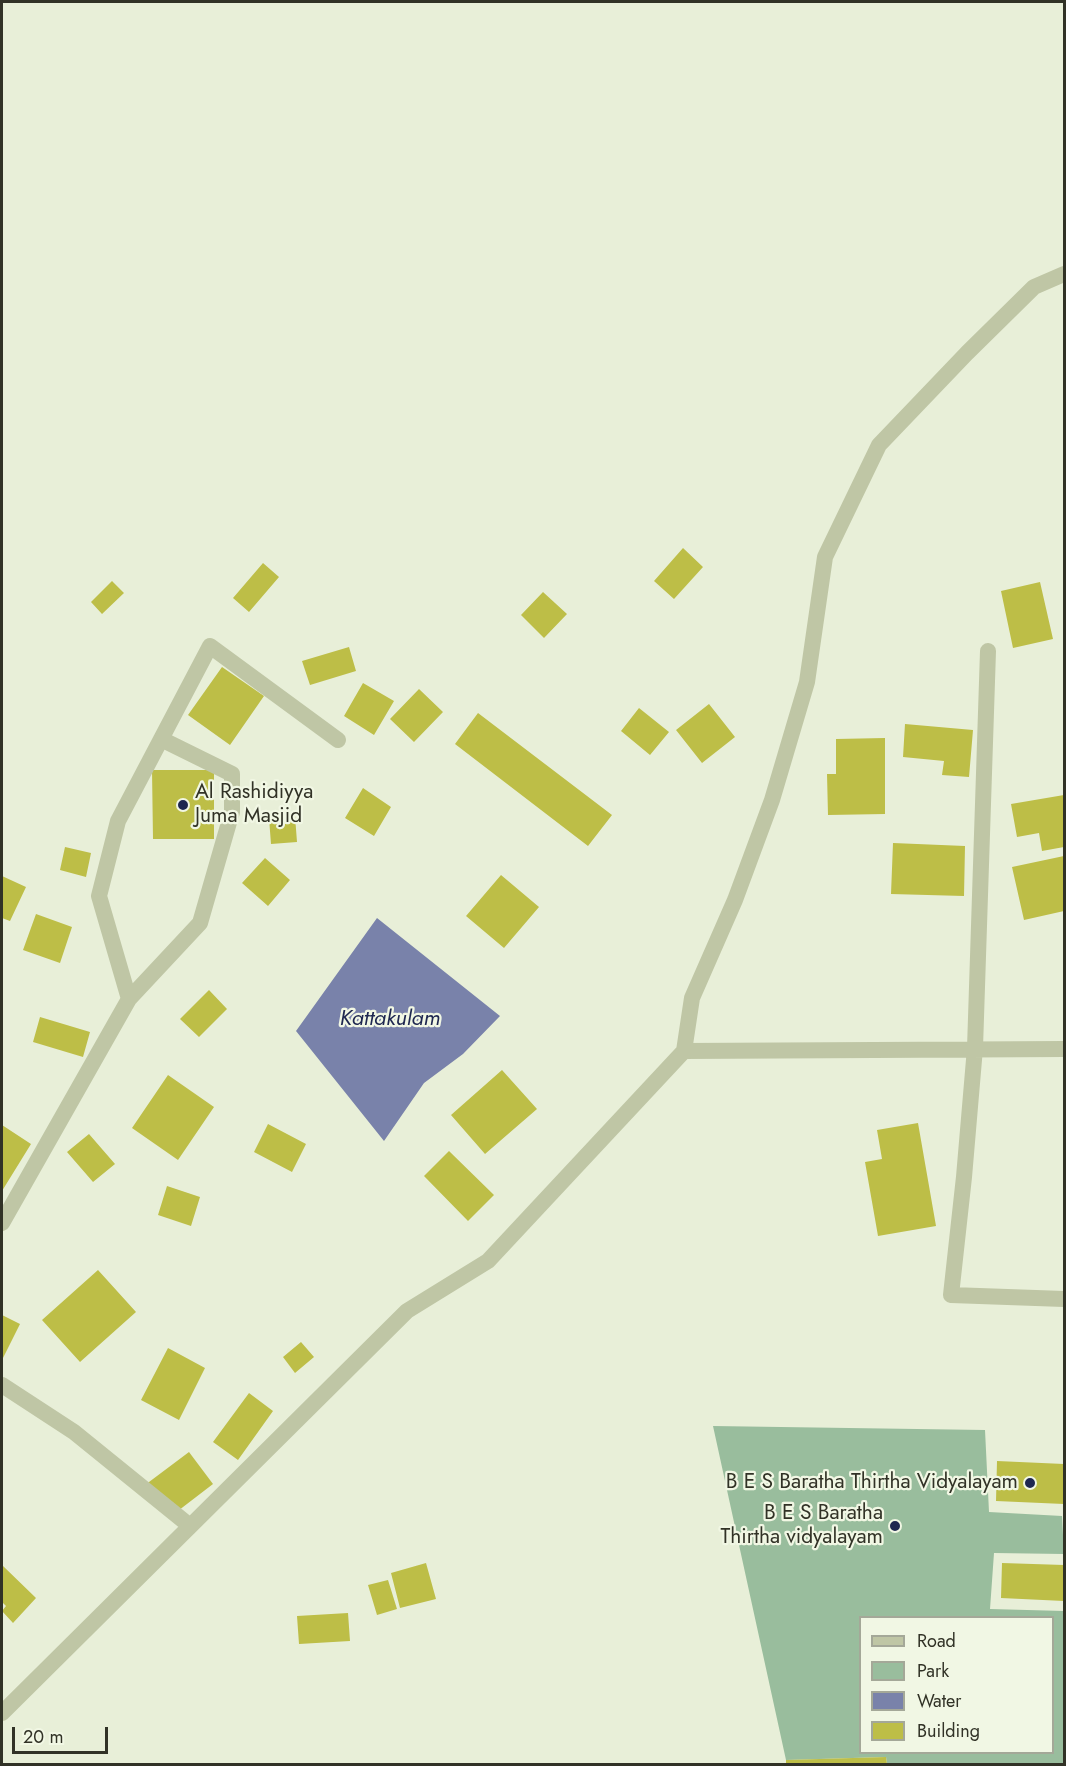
<!DOCTYPE html>
<html>
<head>
<meta charset="utf-8">
<style>
  body { margin:0 }
  #map { position:relative; width:1066px; height:1766px; overflow:hidden; background:#e8efd8; font-family:Jost,sans-serif }
  canvas { display:block }
  .frame { position:absolute; inset:0; border:3px solid #313226; pointer-events:none }
  .legend { position:absolute; left:859px; top:1616px; width:195px; height:138px; box-sizing:border-box; background:#f1f7e4; border:2px solid #a4a898; margin:0; padding:8px 10px; list-style:none; font-size:18px; color:#313226 }
  .legend li { display:flex; align-items:center; gap:12px; height:30px }
  .legend b { width:30px; border:2px solid #a4a898 }
  .scale { position:absolute; left:12px; top:1727px; width:96px; height:27px; box-sizing:border-box; border:3px solid #313226; border-top:0; padding-left:8px; font-size:18px; line-height:21px; white-space:nowrap; color:#313226; -webkit-text-stroke:4px #f1f7e4; paint-order:stroke }
</style>
</head>
<body>
<div id="map">
<canvas width="1066" height="1766"></canvas>
<div class="frame"></div>
<ul class="legend">
<li><b style="height:8px;background:#bfc6a5"></b>Road</li>
<li><b style="height:16px;background:#99bd9d"></b>Park</li>
<li><b style="height:16px;background:#7982aa"></b>Water</li>
<li><b style="height:16px;background:#bdbe47"></b>Building</li>
</ul>
<div class="scale">20 m</div>
</div>
<script>
const g = document.querySelector('canvas').getContext('2d');
g.lineJoin = 'round';
function fillPath(path, color) { g.fillStyle = color; g.fill(path, 'evenodd'); }
const toPath = rows => new Path2D(rows.map(r => 'M' + r).join(''));
function stroke(path, color, width, dash) { g.strokeStyle = color; g.lineWidth = width; g.lineCap = dash ? 'butt' : 'round'; g.setLineDash(dash || []); g.stroke(path); }
function write(font, color, halo, rows, align = 'center') {
  g.font = font + ' Jost,sans-serif'; g.lineWidth = 4.5; g.setLineDash([]); g.textBaseline = 'middle'; g.strokeStyle = halo; g.fillStyle = color; for (const [text, x, y, turn = 0] of rows) {
    g.save(); g.translate(x, y); g.rotate((+turn || 0) * Math.PI / 180); g.textAlign = isNaN(turn) ? turn : align; if (halo) g.strokeText(text, 0, 0); g.fillText(text, 0, 0); g.restore();
  }
}
fillPath(toPath([
  [713,1426,985,1430,989,1512,1062,1516,1064,1554,994,1553,990,1609,1064,1611,1064,1764,887,1764,886,1757,786,1760],
  [860,1618,1052,1618,1052,1752,860,1752]
]), '#99bd9d');
fillPath(toPath([
  [377,918,500,1016,463,1054,424,1083,384,1141,296,1031]
]), '#7982aa');
fillPath(toPath([
  [683,548,703,567,674,599,654,581],
  [263,563,279,577,249,612,233,598],
  [112,581,124,593,102,614,91,602],
  [1040,582,1053,639,1013,648,1001,591],
  [543,592,567,614,544,638,521,615],
  [349,647,356,671,310,685,302,661],
  [222,667,264,696,230,745,188,715],
  [363,683,394,701,374,735,344,716],
  [419,689,443,712,414,742,390,719],
  [709,704,735,737,702,763,676,730],
  [639,708,669,732,650,755,621,731],
  [478,713,612,815,588,846,455,744],
  [905,724,973,730,969,777,942,775,944,761,903,757],
  [885,738,885,814,828,815,827,774,836,774,836,739],
  [152,770,214,770,214,839,153,839],
  [363,788,391,807,374,836,345,818],
  [1064,795,1064,847,1042,851,1039,833,1017,837,1011,804],
  [295,816,297,842,271,844,269,818],
  [893,843,965,846,964,896,891,894],
  [65,847,91,853,86,877,60,870],
  [1064,856,1064,911,1024,920,1012,867],
  [265,858,290,880,268,906,242,883],
  [501,875,539,907,504,948,466,916],
  [2,876,26,887,10,921,2,918],
  [36,914,72,927,60,963,23,950],
  [209,990,227,1009,199,1037,180,1019],
  [40,1017,90,1032,83,1057,33,1042],
  [502,1070,537,1109,485,1154,451,1115],
  [168,1075,214,1107,178,1160,132,1128],
  [918,1123,936,1226,878,1236,865,1162,882,1159,877,1130],
  [268,1124,306,1144,292,1172,254,1152],
  [2,1125,31,1144,2,1191],
  [89,1134,115,1164,93,1182,67,1152],
  [449,1151,494,1195,468,1221,424,1176],
  [167,1186,200,1197,191,1226,158,1215],
  [98,1270,136,1312,80,1362,42,1320],
  [2,1315,20,1324,2,1360],
  [301,1342,314,1357,295,1373,283,1357],
  [168,1348,205,1368,179,1420,141,1400],
  [249,1393,273,1411,238,1460,213,1442],
  [189,1452,213,1484,170,1517,145,1485],
  [997,1461,1064,1464,1064,1504,996,1501],
  [426,1563,436,1599,400,1608,391,1573],
  [1002,1563,1064,1565,1064,1601,1001,1598],
  [2,1565,36,1598,13,1623,2,1611,6,1606,2,1602],
  [388,1580,397,1609,377,1615,368,1585],
  [348,1613,350,1641,299,1644,297,1616],
  [886,1757,887,1764,786,1764,786,1760]
]), '#bdbe47');
stroke(toPath([
  [988,651,975,1048,964,1177,951,1295,1064,1299],
  [129,999,99,896,118,821,210,646,338,740],
  [684,1051,692,998,735,900,772,800,807,682,825,557,879,445,967,353,1034,287,1064,274],
  [2,1223,129,999,200,923,232,812,232,774,161,739],
  [2,1385,74,1432,190,1526],
  [2,1713,407,1311,488,1261,684,1051,1064,1049]
]), '#bfc6a5', 16);
for (const [x, y, r, color] of [
  [183,805,6,"#1e2750"],
  [1030,1483,6,"#1e2750"],
  [895,1526,6,"#1e2750"]
]) { const dot = new Path2D(); dot.arc(x, y, r, 0, 2 * Math.PI); g.fillStyle = color; g.fill(dot); stroke(dot, '#f1f7e4', 2); }
write('21px', '#313226', '#f1f7e4', [
  ["Al Rashidiyya",195,793,"left"],
  ["Juma Masjid",195,817,"left"],
  ["B E S Baratha Thirtha Vidyalayam",1018,1483],
  ["B E S Baratha",883,1514],
  ["Thirtha vidyalayam",883,1538]
], 'right');
write('italic 22px', '#1e2750', '#f1f7e4', [
  ["Kattakulam",390,1020]
]);
</script>
</body>
</html>
